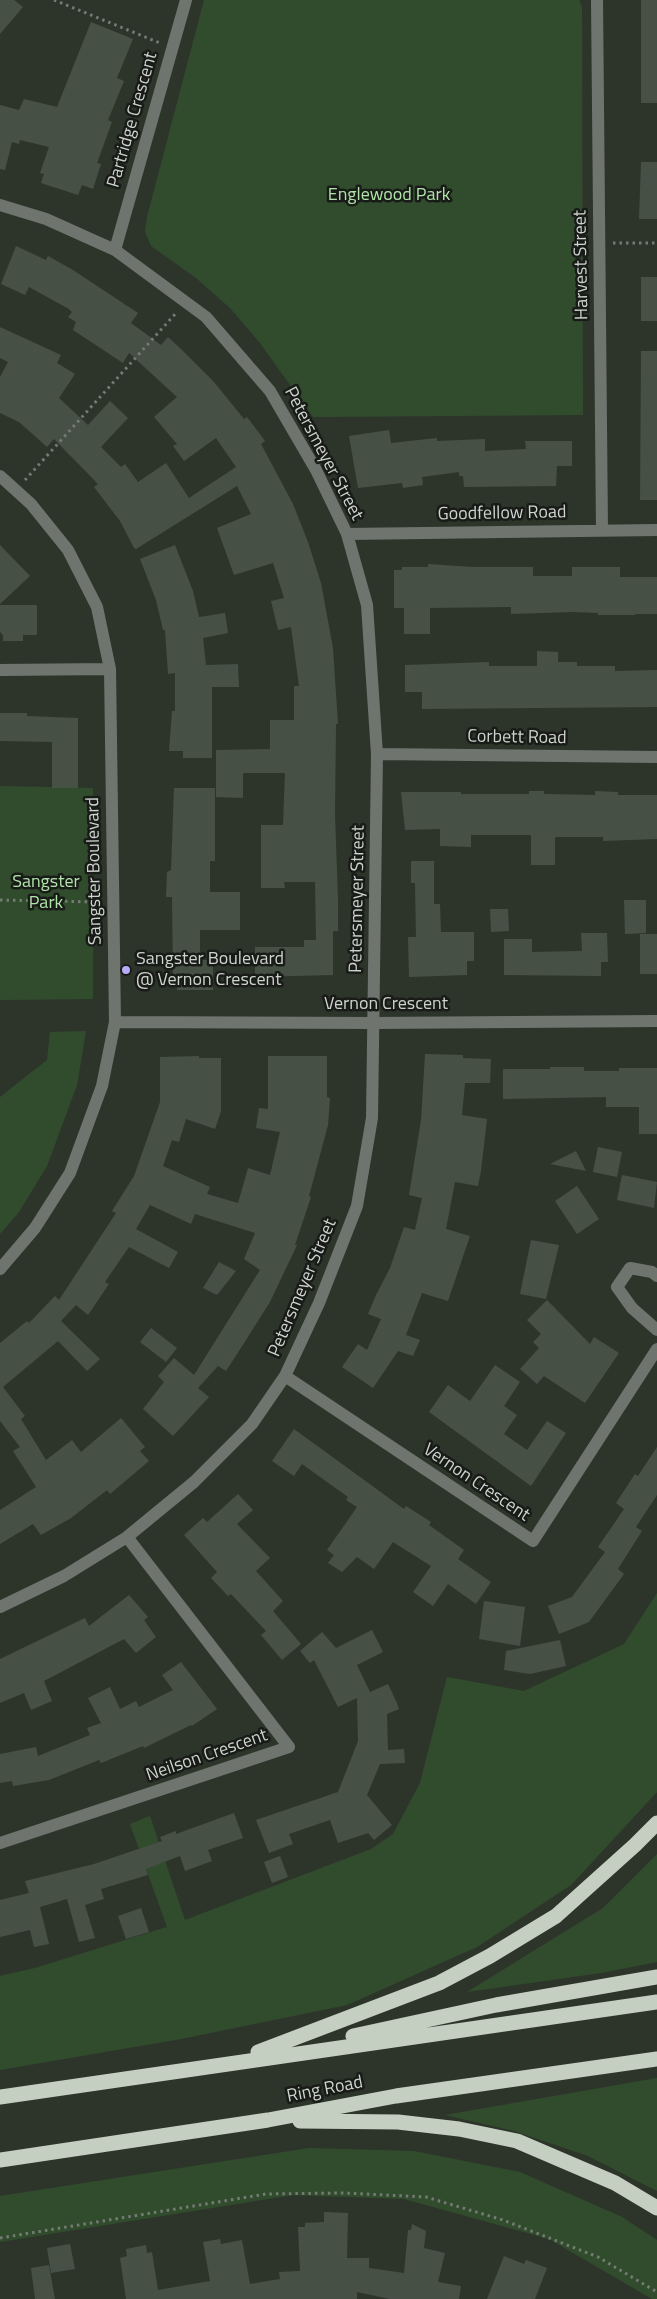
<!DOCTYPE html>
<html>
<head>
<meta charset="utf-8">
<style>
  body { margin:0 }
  canvas { display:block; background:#2d352b }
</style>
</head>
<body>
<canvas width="657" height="2299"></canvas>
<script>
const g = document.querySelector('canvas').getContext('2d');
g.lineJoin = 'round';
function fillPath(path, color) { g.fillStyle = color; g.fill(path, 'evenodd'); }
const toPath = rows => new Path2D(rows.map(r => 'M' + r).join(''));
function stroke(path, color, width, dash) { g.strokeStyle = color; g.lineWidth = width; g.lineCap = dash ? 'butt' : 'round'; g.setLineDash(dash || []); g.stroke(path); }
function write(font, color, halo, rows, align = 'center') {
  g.font = font + ' "Titillium Web",sans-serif'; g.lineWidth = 5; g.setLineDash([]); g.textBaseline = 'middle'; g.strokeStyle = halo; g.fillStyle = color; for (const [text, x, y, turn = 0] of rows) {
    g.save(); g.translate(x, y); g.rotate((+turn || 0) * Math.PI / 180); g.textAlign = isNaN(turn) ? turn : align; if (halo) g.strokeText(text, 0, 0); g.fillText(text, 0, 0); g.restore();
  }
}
fillPath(toPath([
  [204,0,579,0,582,7,583,415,313,417,260,343,230,308,196,278,151,246,145,232,147,217],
  [0,786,93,788,93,999,0,1000],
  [86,1031,77,1085,47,1166,19,1212,0,1234,0,1097,47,1060,50,1032],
  [657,1593,657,1792,571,1885,477,1947,347,2005,181,2039,0,2070,0,1976,35,1968,167,1927,130,1824,150,1816,185,1920,371,1849,393,1834,420,1783,447,1677,524,1691,624,1644],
  [657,1854,657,1962,601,1973,467,1992,603,1908],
  [657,2078,657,2191,588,2156,514,2131,445,2115],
  [309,2148,414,2151,520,2172,622,2217,657,2240,657,2299,652,2299,549,2239,404,2199,293,2195,0,2242,0,2196]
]), '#314c2d');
fillPath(toPath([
  [0,0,14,0,23,7,0,34],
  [641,0,657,0,657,103,641,103],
  [91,22,133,39,117,78,124,81,108,120,112,122,97,163,101,164,93,189,82,185,78,195,41,183,44,174,40,173,49,147,20,140,19,144,12,142,5,170,0,169,0,105,19,110,24,99,57,107],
  [641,162,657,162,657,219,639,219],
  [16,246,46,260,48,256,73,270,138,313,131,323,161,345,168,337,181,349,214,382,244,419,247,417,265,441,261,444,293,504,308,542,321,583,333,648,338,724,336,724,335,814,338,900,338,931,333,931,333,975,255,977,255,947,304,947,304,940,316,940,315,882,284,882,285,888,261,888,261,825,283,825,285,773,243,773,243,798,216,797,216,750,270,749,270,720,294,720,294,686,299,686,291,627,278,630,271,601,284,598,273,563,234,575,217,528,251,514,237,486,136,549,134,548,120,521,94,487,98,484,54,439,47,447,19,422,0,413,0,377,8,362,0,358,0,327,61,355,57,363,75,374,59,398,88,425,110,401,128,418,101,447,121,467,125,464,138,482,166,463,189,498,236,467,216,438,184,461,173,446,177,444,154,417,177,397,129,353,123,363,73,330,76,322,68,317,72,312,69,309,29,287,25,295,1,284],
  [641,277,657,277,657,321,641,321],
  [641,351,657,351,657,500,640,500],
  [389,430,391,443,437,438,437,441,485,439,485,451,526,449,525,441,572,441,572,466,557,466,556,486,464,487,463,476,459,476,459,472,422,477,423,485,403,488,402,483,358,488,349,436],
  [0,545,30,576,0,604],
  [175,545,193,591,199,617,225,613,228,633,203,638,206,665,238,664,239,687,212,687,212,758,183,758,183,751,169,751,172,711,175,711,175,673,168,674,165,630,163,630,156,600,140,559],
  [428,564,472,567,533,567,533,576,572,576,572,567,620,567,620,577,657,577,657,614,635,614,635,615,598,615,598,613,573,612,511,614,511,607,430,608,430,634,404,634,404,608,394,608,394,570,402,570,402,567,428,567],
  [0,605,37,605,37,635,23,635,23,641,3,641,3,635,0,632],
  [537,651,558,652,558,662,577,662,577,666,615,666,615,671,657,670,657,707,422,709,422,692,405,692,405,665,489,662,489,666,537,666],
  [0,713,27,713,27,716,78,718,78,788,52,788,52,742,0,741],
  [174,788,215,788,215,861,210,861,210,892,240,892,240,930,200,930,200,960,213,960,213,990,177,990,177,976,173,976,172,897,166,897,167,872,171,870],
  [529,791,544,791,544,794,595,795,595,791,618,792,618,795,657,795,657,839,603,841,603,837,555,837,555,865,531,865,531,835,471,835,471,847,440,846,440,829,405,830,401,792,461,792,461,794,529,794],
  [411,861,434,861,434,904,440,904,441,932,474,932,474,961,467,961,467,975,409,977,408,937,416,937,415,883,411,883],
  [624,900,646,900,646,933,625,934],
  [490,909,508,909,509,931,491,932],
  [581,933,607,933,608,962,601,962,601,976,504,975,504,939,532,939,532,952,582,951],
  [640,934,657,934,657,974,640,974],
  [425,1054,463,1055,463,1058,491,1059,490,1083,465,1083,462,1115,487,1119,481,1171,478,1186,455,1182,446,1229,470,1236,448,1301,422,1293,406,1335,420,1340,413,1356,398,1351,373,1388,342,1367,358,1344,367,1350,381,1319,368,1314,376,1295,390,1268,404,1227,415,1230,422,1198,409,1195,421,1120],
  [199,1056,199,1058,221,1058,221,1111,215,1129,186,1119,179,1142,172,1140,163,1166,210,1187,207,1194,238,1203,248,1168,270,1175,280,1132,256,1128,259,1108,268,1109,268,1056,327,1056,327,1097,330,1098,328,1125,309,1196,311,1197,295,1245,297,1245,270,1302,246,1340,226,1371,218,1366,198,1388,209,1397,173,1436,143,1409,164,1382,158,1376,174,1358,194,1375,260,1270,244,1259,255,1233,195,1214,191,1224,150,1205,136,1229,178,1252,169,1268,129,1247,105,1282,109,1284,88,1315,76,1305,61,1321,100,1359,87,1371,58,1341,3,1387,25,1416,21,1419,46,1460,72,1440,81,1452,121,1418,145,1447,140,1451,149,1461,110,1494,107,1490,71,1518,41,1535,33,1524,0,1544,0,1510,36,1487,13,1451,20,1447,0,1421,0,1343,27,1321,29,1323,55,1296,59,1300,116,1213,112,1211,134,1176,160,1102,160,1057],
  [550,1067,584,1067,584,1071,619,1071,619,1068,657,1068,657,1134,639,1134,639,1107,606,1107,606,1097,503,1099,503,1069,550,1069],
  [598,1147,622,1152,617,1177,593,1172],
  [576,1151,586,1171,550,1164],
  [622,1175,657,1182,654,1208,617,1200],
  [577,1186,599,1219,577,1234,555,1201],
  [531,1240,559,1245,546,1299,520,1294],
  [219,1262,236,1271,217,1295,203,1288],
  [547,1300,590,1344,594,1337,619,1353,585,1403,544,1376,537,1384,520,1369,539,1348,533,1342,541,1334,527,1320],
  [151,1328,177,1348,166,1362,140,1342],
  [495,1365,520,1382,504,1406,517,1415,504,1434,527,1450,547,1421,566,1433,531,1486,429,1412,448,1385,470,1401],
  [294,1429,404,1509,406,1506,431,1522,429,1525,464,1550,458,1559,491,1582,476,1604,448,1584,433,1606,413,1592,431,1566,393,1542,374,1569,357,1557,342,1572,328,1563,334,1555,327,1550,357,1507,346,1500,348,1497,302,1464,294,1476,272,1461],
  [657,1447,657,1495,636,1527,642,1531,618,1569,624,1574,589,1622,559,1634,548,1606,572,1597,605,1552,598,1547,624,1509,616,1503,635,1474,638,1476],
  [238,1494,253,1510,237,1524,270,1558,256,1571,283,1601,273,1611,301,1644,282,1660,261,1635,266,1631,231,1594,228,1596,211,1578,217,1572,184,1535,203,1518,207,1522],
  [129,1595,148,1617,144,1620,156,1637,136,1653,124,1639,44,1681,52,1701,31,1710,24,1693,0,1703,0,1659,85,1618,89,1626],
  [484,1601,525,1607,520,1646,479,1639],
  [372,1630,383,1652,357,1665,370,1692,388,1684,397,1703,399,1709,387,1714,388,1750,404,1749,405,1763,380,1764,367,1795,392,1825,374,1840,368,1833,338,1843,330,1820,289,1834,293,1844,269,1853,256,1820,338,1792,358,1741,357,1698,338,1707,314,1660,310,1663,300,1651,322,1632,336,1648],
  [560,1640,566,1666,530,1674,504,1670,506,1651],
  [181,1662,217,1709,192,1726,191,1725,144,1748,143,1746,101,1763,99,1760,49,1780,13,1786,12,1781,0,1783,0,1754,36,1747,38,1756,90,1735,87,1728,101,1723,88,1698,110,1687,120,1709,136,1701,139,1707,173,1690,162,1675],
  [234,1813,243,1838,208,1850,212,1861,185,1871,180,1856,146,1869,148,1875,101,1889,104,1899,85,1905,95,1938,79,1942,67,1899,40,1907,49,1944,34,1947,30,1930,0,1937,0,1900,29,1893,25,1881,94,1864,162,1841,160,1837,176,1831,176,1834],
  [280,1856,288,1877,272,1883,264,1862],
  [141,1908,149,1932,126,1939,118,1916],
  [324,2212,348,2213,347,2258,369,2258,369,2268,404,2273,408,2230,411,2230,412,2224,426,2231,424,2248,445,2253,438,2282,461,2286,459,2299,390,2299,357,2292,357,2299,126,2299,120,2258,127,2256,126,2249,146,2245,147,2253,152,2252,158,2290,210,2281,203,2242,220,2239,221,2244,242,2240,250,2284,280,2279,279,2272,300,2271,298,2227,305,2227,305,2223,324,2222],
  [70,2244,75,2269,51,2273,47,2248],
  [504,2256,524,2264,526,2260,547,2268,535,2299,487,2299],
  [49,2265,55,2299,35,2299,31,2268]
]), '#465045');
stroke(toPath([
  [54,0,160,43],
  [613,243,657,243],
  [25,480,177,312],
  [0,900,99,902],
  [0,2238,266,2194,344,2193,426,2197,503,2220,598,2257,657,2292]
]), '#747b73', 3, [2.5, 4]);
stroke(toPath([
  [597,0,602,530],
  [0,205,46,219,115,250,206,317,270,391,316,470,347,534,367,605,377,754,372,1118,357,1206,319,1303,285,1376,252,1424,194,1482,127,1537,64,1576,0,1607],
  [115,250,186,0],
  [0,476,31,504,68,550,97,607,110,669,115,1022,102,1086,70,1173,35,1228,0,1269],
  [347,534,657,530],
  [0,670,110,669],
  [377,754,657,757],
  [115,1022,373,1023,657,1021],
  [657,1276,652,1272,630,1268,617,1287,632,1308,657,1330],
  [285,1376,533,1541,657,1349],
  [0,1843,289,1747,127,1537]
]), '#70746f', 12);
stroke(toPath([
  [353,2036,496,2005,657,1977],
  [258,2052,439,1983,490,1956,556,1916,635,1845,657,1823],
  [0,2097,657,2002],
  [300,2121,398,2122,459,2129,517,2141,615,2183,657,2208],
  [0,2160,268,2120,396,2096,657,2059]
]), '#c4cfc2', 15);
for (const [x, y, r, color] of [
  [126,970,5,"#b8abf7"]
]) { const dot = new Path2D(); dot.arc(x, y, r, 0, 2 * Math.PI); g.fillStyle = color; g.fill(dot); stroke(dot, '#181b17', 2); }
write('18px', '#ced3cd', '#181b17', [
  ["Partridge Crescent",133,120,-74],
  ["Harvest Street",582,265,-91],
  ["Petersmeyer Street",323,454,62],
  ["Goodfellow Road",502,514,-1],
  ["Corbett Road",517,738,1],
  ["Sangster Boulevard",95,871,-91],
  ["Petersmeyer Street",358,899,-89],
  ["Vernon Crescent",386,1005],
  ["Petersmeyer Street",303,1288,-67],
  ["Vernon Crescent",476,1483,34],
  ["Neilson Crescent",207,1756,-19],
  ["Ring Road",325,2090,-11]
]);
write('18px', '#afe3a8', '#181b17', [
  ["Englewood Park",389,196],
  ["Sangster",46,883],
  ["Park",46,904]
]);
write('18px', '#ced3cd', '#181b17', [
  ["Sangster Boulevard",136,960],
  ["@ Vernon Crescent",136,981]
], 'left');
</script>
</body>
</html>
